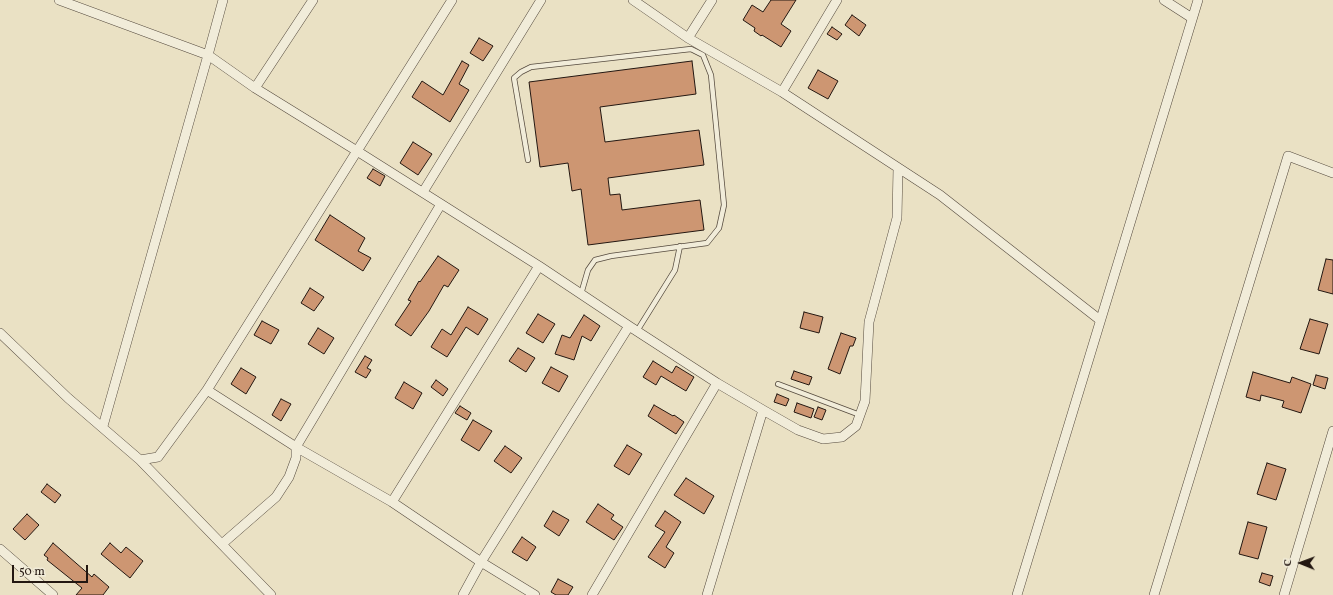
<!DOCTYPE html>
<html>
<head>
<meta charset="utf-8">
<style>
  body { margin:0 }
  #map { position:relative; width:1333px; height:595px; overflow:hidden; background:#eae1c4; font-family:Vollkorn,serif }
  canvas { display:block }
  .north { position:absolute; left:1281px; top:543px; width:40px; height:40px; -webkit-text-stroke:3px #f1ecd9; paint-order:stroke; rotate:271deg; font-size:11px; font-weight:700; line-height:16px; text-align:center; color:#231711 }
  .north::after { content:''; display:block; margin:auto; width:14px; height:18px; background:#231711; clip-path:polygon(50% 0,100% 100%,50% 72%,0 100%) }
  .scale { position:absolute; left:12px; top:565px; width:76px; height:18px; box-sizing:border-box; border:2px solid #231711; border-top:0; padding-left:5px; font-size:12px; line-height:14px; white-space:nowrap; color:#231711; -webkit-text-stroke:3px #f1ecd9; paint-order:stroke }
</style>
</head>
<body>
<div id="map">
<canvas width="1333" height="595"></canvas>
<div class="north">С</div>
<div class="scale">50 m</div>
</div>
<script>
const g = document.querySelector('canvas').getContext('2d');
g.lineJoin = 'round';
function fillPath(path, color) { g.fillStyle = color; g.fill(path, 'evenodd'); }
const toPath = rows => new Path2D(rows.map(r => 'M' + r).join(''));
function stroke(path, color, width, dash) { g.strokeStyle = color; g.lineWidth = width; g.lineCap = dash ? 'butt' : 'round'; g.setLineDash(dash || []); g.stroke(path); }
const building = toPath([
  [771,0,796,0,781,24,791,31,781,47,762,35,761,36,754,31,755,28,743,20,752,5,763,12,771,0],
  [852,15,866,25,859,36,845,25,852,15],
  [832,27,842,34,837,40,827,34,832,27],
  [479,38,493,46,483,61,470,53,479,38],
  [462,61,469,65,459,84,469,90,450,122,412,97,422,81,443,95,462,61],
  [692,61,696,94,600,107,605,142,699,130,704,165,608,178,610,195,620,194,622,210,700,200,704,230,588,245,581,189,572,191,568,163,540,167,529,82,692,61],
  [818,70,838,81,828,99,808,88,818,70],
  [413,142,432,154,418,175,400,163,413,142],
  [373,169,385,176,380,186,367,178,373,169],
  [330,215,365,238,358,251,371,258,363,271,315,240,330,215],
  [438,256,459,270,448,287,444,285,429,311,411,336,395,325,411,301,408,300,419,281,420,282,438,256],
  [1326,259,1333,260,1333,294,1318,290,1326,259],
  [310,288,324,297,314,311,301,303,310,288],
  [468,307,488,319,478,335,466,327,447,357,431,347,442,329,451,335,468,307],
  [804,312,823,317,819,333,800,328,804,312],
  [538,314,555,324,543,343,526,333,538,314],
  [584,315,600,326,591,341,582,336,574,360,555,354,562,335,570,338,584,315],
  [1310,319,1328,324,1319,354,1300,349,1310,319],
  [262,321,279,330,271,344,254,335,262,321],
  [318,328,334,338,324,354,308,344,318,328],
  [841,333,856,338,853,346,850,346,840,374,828,369,841,333],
  [518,348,535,358,526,372,509,361,518,348],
  [365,356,372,360,367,368,371,370,366,378,355,372,365,356],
  [653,361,672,373,676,366,694,377,686,391,661,376,656,385,643,377,653,361],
  [551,367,568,376,559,392,542,383,551,367],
  [241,368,256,377,246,394,231,384,241,368],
  [794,371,812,377,809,385,791,379,794,371],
  [1253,372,1290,383,1292,377,1311,384,1301,413,1282,407,1284,401,1261,395,1260,401,1246,397,1253,372],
  [1316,375,1328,378,1325,389,1313,385,1316,375],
  [436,380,448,389,443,396,431,387,436,380],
  [404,382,422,393,413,409,395,398,404,382],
  [777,394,789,399,786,406,774,402,777,394],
  [281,399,291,404,281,421,272,415,281,399],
  [797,403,814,409,811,418,794,412,797,403],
  [654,405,673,416,674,415,684,422,676,434,648,416,654,405],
  [460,406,471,413,467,420,455,413,460,406],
  [818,407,826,410,822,420,814,417,818,407],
  [473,420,492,431,479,451,461,440,473,420],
  [627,445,642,454,629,475,614,466,627,445],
  [505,446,522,458,511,473,494,461,505,446],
  [1267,463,1286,469,1276,500,1257,494,1267,463],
  [686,478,714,496,704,514,674,495,686,478],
  [47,484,61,495,55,503,41,492,47,484],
  [598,504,614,515,611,519,623,527,614,540,586,522,598,504],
  [553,511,569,520,559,536,544,526,553,511],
  [665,511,681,522,666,547,674,553,665,568,648,557,665,532,655,526,665,511],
  [27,514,39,525,25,540,13,529,27,514],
  [1248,522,1267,527,1258,559,1239,554,1248,522],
  [522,537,536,547,527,561,512,552,522,537],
  [53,543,92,577,94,574,109,587,103,595,76,595,82,588,47,560,48,558,44,555,53,543],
  [110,543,121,553,126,547,143,561,130,578,101,554,110,543],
  [1262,573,1273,576,1270,586,1259,582,1262,573],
  [558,579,573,587,568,595,556,595,551,592,558,579]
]);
fillPath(building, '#cd9672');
stroke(building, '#231711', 1);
const lane = toPath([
  [528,160,514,78,521,72,531,67,691,49,703,55,711,75,724,205,719,228,707,243,611,256,595,260,588,270,581,294],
  [637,331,675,270,680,246],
  [778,384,860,415]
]);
const street = toPath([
  [59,0,208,55,103,426],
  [223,0,208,55,255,88],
  [313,0,255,88,357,151,452,0],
  [633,0,688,38,782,92,940,195,1100,320],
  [1164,0,1192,18],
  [688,38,712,0],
  [782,92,837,0],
  [423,192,541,0],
  [0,333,68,398,140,460,271,595],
  [763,410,798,430,823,439,842,437,856,426,865,401,869,322,897,218,898,168],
  [140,460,158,457,207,390],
  [392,502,296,447,441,204,539,266],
  [222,544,276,497,289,477,296,458,296,447,207,390,357,151,441,204],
  [0,549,53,595],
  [463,595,481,562,392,502,539,266,629,326],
  [535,595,481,562,629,326,717,383],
  [592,595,717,383,763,410,707,595],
  [1017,595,1198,0],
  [1154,595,1288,156,1333,173],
  [1284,595,1333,431]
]);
stroke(lane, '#554a3e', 6);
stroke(street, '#554a3e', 10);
stroke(lane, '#f1ecd9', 4.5);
stroke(street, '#f1ecd9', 9);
</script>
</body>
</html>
